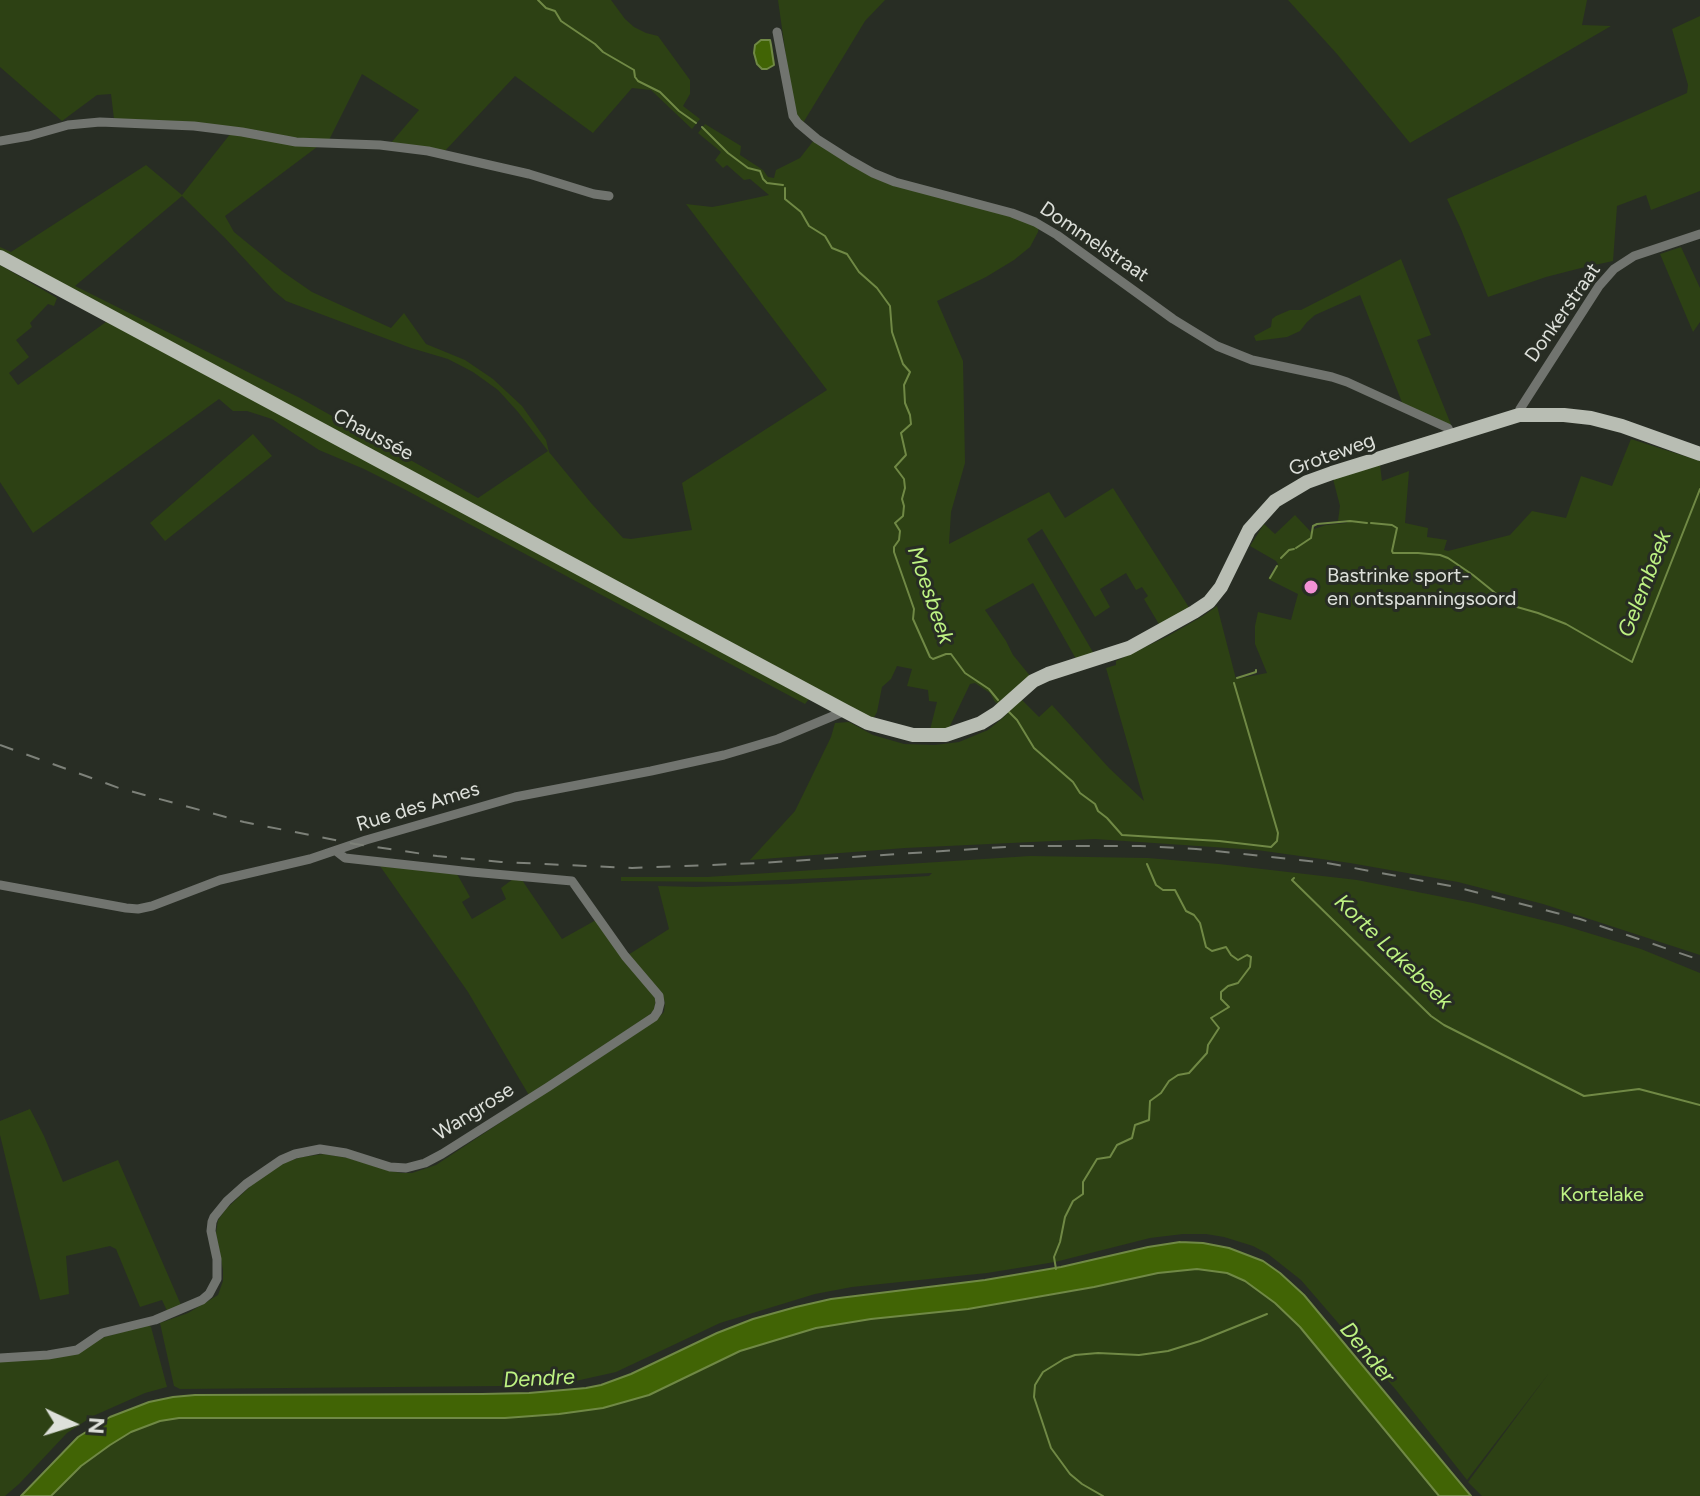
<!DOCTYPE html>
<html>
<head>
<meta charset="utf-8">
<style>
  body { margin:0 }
  #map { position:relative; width:1700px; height:1496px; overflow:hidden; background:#282d24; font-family:Figtree,sans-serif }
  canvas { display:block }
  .north { position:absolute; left:32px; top:1384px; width:80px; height:80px; -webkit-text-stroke:6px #282d24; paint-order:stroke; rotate:94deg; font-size:22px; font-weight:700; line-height:32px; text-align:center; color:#dde0da }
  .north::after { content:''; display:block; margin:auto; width:28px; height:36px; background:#dde0da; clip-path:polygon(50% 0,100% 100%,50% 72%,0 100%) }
</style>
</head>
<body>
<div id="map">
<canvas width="1700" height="1496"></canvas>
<div class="north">N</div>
</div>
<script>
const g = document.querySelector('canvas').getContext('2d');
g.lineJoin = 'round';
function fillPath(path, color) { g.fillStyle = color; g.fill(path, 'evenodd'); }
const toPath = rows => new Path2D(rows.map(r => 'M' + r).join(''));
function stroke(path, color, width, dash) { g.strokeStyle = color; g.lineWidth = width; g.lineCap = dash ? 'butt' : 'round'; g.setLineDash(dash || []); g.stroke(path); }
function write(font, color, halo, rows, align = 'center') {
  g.font = font + ' Figtree,sans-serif'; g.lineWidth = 6; g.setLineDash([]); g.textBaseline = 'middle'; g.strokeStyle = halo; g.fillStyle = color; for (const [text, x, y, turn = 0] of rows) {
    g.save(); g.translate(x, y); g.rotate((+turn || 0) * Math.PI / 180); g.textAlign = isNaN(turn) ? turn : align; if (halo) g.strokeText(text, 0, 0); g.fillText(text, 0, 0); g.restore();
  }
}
fillPath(toPath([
  [0,0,611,0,625,19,634,27,646,33,658,36,690,80,690,94,683,106,700,119,692,129,651,90,632,88,593,133,515,76,443,153,390,144,419,110,362,74,328,142,114,119,111,94,97,95,62,121,0,67],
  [778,0,885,0,865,21,803,123,797,115,792,99],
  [1288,0,1587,0,1582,25,1611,26,1410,143,1337,54],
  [1700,16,1700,191,1651,210,1646,195,1617,206,1613,261,1581,268,1546,277,1488,297,1461,229,1447,199,1687,93,1688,85,1672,29],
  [705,124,741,146,740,155,763,170,768,177,774,178,776,170,800,158,814,140,865,170,1039,226,1038,232,1030,247,1014,260,986,277,937,301,963,361,965,463,951,512,949,544,1049,492,1065,518,1113,488,1190,609,1160,626,1144,599,1148,596,1142,587,1136,590,1126,573,1100,589,1110,607,1095,617,1042,529,1027,539,1094,654,1076,659,1033,583,985,610,1006,641,1013,655,1031,677,998,704,995,702,990,693,975,683,970,684,949,728,930,730,937,702,929,701,928,690,907,686,912,669,897,666,891,679,882,687,877,712,873,719,0,250,0,247,11,252,146,165,182,195,231,133,317,147,225,216,234,232,283,272,312,292,391,328,404,313,426,344,465,360,493,379,522,406,546,440,549,452,591,503,623,538,631,539,692,530,682,483,827,390,686,204,712,207,723,205,769,195,750,179,744,180,727,165,723,168,715,160,721,152,698,133],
  [182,196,225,238,274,291,286,301,411,348,448,359,473,372,498,390,518,412,548,451,478,498,300,398,75,286],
  [1681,247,1700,288,1700,322,1693,332,1660,254],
  [1401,259,1431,335,1417,340,1452,427,1403,405,1360,295,1315,315,1307,322,1300,331,1287,337,1256,341,1254,336,1271,327,1272,319,1276,316,1290,310,1301,310],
  [0,265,57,298,54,306,48,304,30,323,32,327,16,340,29,357,9,373,18,385,106,322,134,335,809,699,805,704,404,489,364,469,319,450,272,419,247,411,233,411,219,399,33,533,0,482],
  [253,434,272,456,165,541,150,523],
  [1631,439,1700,461,1700,955,1543,904,1458,882,1350,863,1257,850,1095,839,905,848,750,860,795,811,831,737,835,723,849,722,873,735,904,744,935,745,959,742,988,730,1004,717,1021,699,1039,717,1052,705,1109,768,1144,801,1106,668,1116,665,1116,661,1168,636,1203,616,1217,606,1236,679,1267,673,1255,644,1255,626,1258,612,1291,620,1298,594,1268,579,1278,564,1276,561,1250,546,1264,524,1275,534,1295,515,1311,532,1314,529,1326,525,1347,523,1346,520,1338,521,1340,506,1333,479,1380,465,1382,481,1409,471,1405,523,1428,528,1427,537,1447,540,1444,550,1448,551,1510,535,1532,511,1566,518,1581,476,1612,486],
  [1030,856,1148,858,1219,864,1357,880,1473,903,1562,925,1641,949,1700,973,1700,1496,1482,1496,1468,1482,1549,1373,1467,1480,1396,1390,1301,1280,1268,1254,1253,1246,1224,1237,1206,1234,1183,1234,1150,1238,1055,1262,987,1273,852,1287,815,1294,720,1323,616,1372,571,1382,541,1385,502,1386,180,1389,174,1386,160,1323,188,1313,218,1295,223,1281,223,1270,216,1233,218,1220,226,1209,257,1180,286,1162,302,1157,324,1154,348,1158,390,1171,402,1173,412,1173,436,1165,656,1020,664,1012,665,1002,660,992,628,955,669,929,658,886,695,887,789,884,929,876,932,873,735,882,621,881,621,877,707,877],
  [380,866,457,874,470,897,462,902,472,919,506,899,501,888,513,879,522,880,562,939,596,920,656,998,654,1010,649,1015,530,1097,468,992],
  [30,1109,44,1136,63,1182,118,1160,181,1305,168,1313,162,1300,140,1307,116,1249,110,1246,66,1256,69,1294,40,1300,0,1135,0,1121],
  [1197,1269,1227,1273,1245,1281,1275,1303,1300,1327,1439,1496,51,1496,81,1466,110,1445,131,1432,160,1421,179,1418,505,1418,559,1414,603,1408,649,1395,740,1351,816,1328,871,1319,968,1309,1076,1291,1158,1273],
  [148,1325,151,1327,167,1387,145,1393,93,1416,67,1433,19,1484,5,1496,0,1496,0,1361,58,1356,101,1338]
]), '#2d4114');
const water = toPath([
  [761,40,770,40,771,45,774,65,767,69,762,69,757,64,754,53,755,45,761,40],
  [1180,1242,1203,1243,1229,1248,1263,1261,1280,1273,1304,1295,1471,1496,1439,1496,1300,1327,1275,1303,1245,1281,1227,1273,1197,1269,1158,1273,1094,1287,968,1309,871,1319,816,1328,740,1351,649,1395,603,1408,559,1414,505,1418,179,1418,160,1421,131,1432,110,1445,81,1466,51,1496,21,1496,78,1437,110,1417,149,1402,173,1397,195,1395,482,1394,529,1393,586,1388,601,1385,631,1374,717,1333,753,1319,796,1307,831,1299,985,1280,1061,1267,1148,1247,1180,1242]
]);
fillPath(water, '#416405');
stroke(water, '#708945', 2);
stroke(toPath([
  [538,0,546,8,555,11,561,21,595,44,603,52,634,70,635,77,638,81,660,92,679,111,696,123],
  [702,127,728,153,748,168,760,171,763,179,767,183,783,185],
  [785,188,785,199,801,212,809,226,825,236,832,248,847,254,859,272,877,288,890,306,892,332,903,364,910,372,904,385,905,403,910,415,911,424,901,433,906,455,895,467,904,479,905,488,902,499,904,506,903,516,895,523,900,531,899,540,894,547,894,552,914,609,913,619,930,657,933,659,946,654,951,654,965,673,989,689,998,700],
  [1371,523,1392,525,1397,528,1392,551,1393,553,1418,553,1440,555,1448,558,1473,575,1510,605,1538,613,1566,624,1632,662,1700,489],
  [1296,548,1311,538,1313,526,1317,524,1350,521,1367,523],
  [1281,558,1289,550,1294,549],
  [1270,578,1277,566],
  [1237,678,1256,672,1256,670],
  [1009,712,1017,720,1034,748,1073,782,1080,793,1095,804,1098,811,1107,818,1122,835,1219,841,1271,847,1277,841,1278,833,1234,683],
  [1294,878,1292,880,1431,1016,1444,1025,1584,1096,1639,1089,1700,1105],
  [1056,1269,1054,1257,1060,1242,1065,1217,1073,1201,1083,1194,1083,1182,1097,1159,1110,1157,1117,1145,1132,1138,1135,1125,1149,1120,1150,1101,1161,1093,1169,1081,1178,1075,1189,1073,1207,1053,1208,1045,1219,1028,1211,1018,1229,1007,1221,999,1221,992,1228,986,1238,983,1250,967,1251,957,1247,955,1238,960,1231,955,1226,947,1212,951,1206,947,1200,923,1194,915,1186,911,1175,890,1163,890,1156,885,1147,864],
  [1103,1496,1082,1484,1070,1474,1051,1448,1034,1397,1035,1385,1043,1372,1064,1359,1075,1355,1098,1353,1139,1355,1168,1351,1200,1341,1267,1314]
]), '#708945', 2);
stroke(toPath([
  [777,32,793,116,798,123,817,139,850,160,873,173,895,182,1012,213,1035,222,1057,235,1173,319,1217,346,1252,360,1332,377,1347,382,1448,428,1451,435],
  [0,141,29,136,68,125,100,122,194,126,242,132,296,142,380,145,428,151,529,174,594,194,609,196],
  [1519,415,1520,409,1599,286,1614,269,1634,256,1700,234],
  [0,885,126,908,138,909,152,906,220,880,310,859,366,840,515,797,651,771,724,755,778,739,845,711],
  [0,1358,48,1355,77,1350,102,1333,155,1320,202,1300,209,1294,217,1279,217,1259,211,1231,212,1222,214,1217,227,1201,246,1184,281,1160,295,1154,320,1149,346,1153,390,1167,406,1168,425,1163,442,1154,548,1087,654,1017,658,1011,660,1003,659,996,625,956,572,881,472,872,345,858,336,851]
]), '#71746f', 9);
stroke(toPath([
  [0,257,845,711,868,723,913,735,946,735,981,723,997,713,1033,681,1048,674,1129,648,1194,612,1209,602,1221,587,1249,530,1275,501,1307,482,1332,473,1519,415,1564,415,1591,418,1622,426,1700,454]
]), '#b8bdb3', 14);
stroke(toPath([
  [0,745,119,788,244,822,355,844,437,856,501,862,632,868,761,863,1020,846,1140,846,1196,849,1327,863,1456,887,1580,919,1700,960]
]), '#7d8179', 2, [14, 14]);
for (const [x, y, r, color] of [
  [1311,587,8,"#f391d5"]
]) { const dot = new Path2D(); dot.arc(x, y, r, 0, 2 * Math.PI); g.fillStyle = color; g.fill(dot); stroke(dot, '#282d24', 3); }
write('20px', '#dde0da', '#282d24', [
  ["Dommelstraat",1094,242,34],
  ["Donkerstraat",1563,313,-55],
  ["Chaussée",373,435,28],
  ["Groteweg",1332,455,-20],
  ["Rue des Ames",418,807,-17],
  ["Wangrose",474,1112,-32]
]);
write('20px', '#dde0da', '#282d24', [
  ["Bastrinke sport-",1327,576],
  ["en ontspanningsoord",1327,599]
], 'left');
write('20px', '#bff484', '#282d24', [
  ["Kortelake",1602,1195]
]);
write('italic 22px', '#bdf282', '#282d24', [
  ["Gelembeek",1645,584,-69],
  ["Moesbeek",930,595,71],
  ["Korte Lakebeek",1393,952,44],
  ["Dender",1367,1353,50],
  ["Dendre",539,1379,-3]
]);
</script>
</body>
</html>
